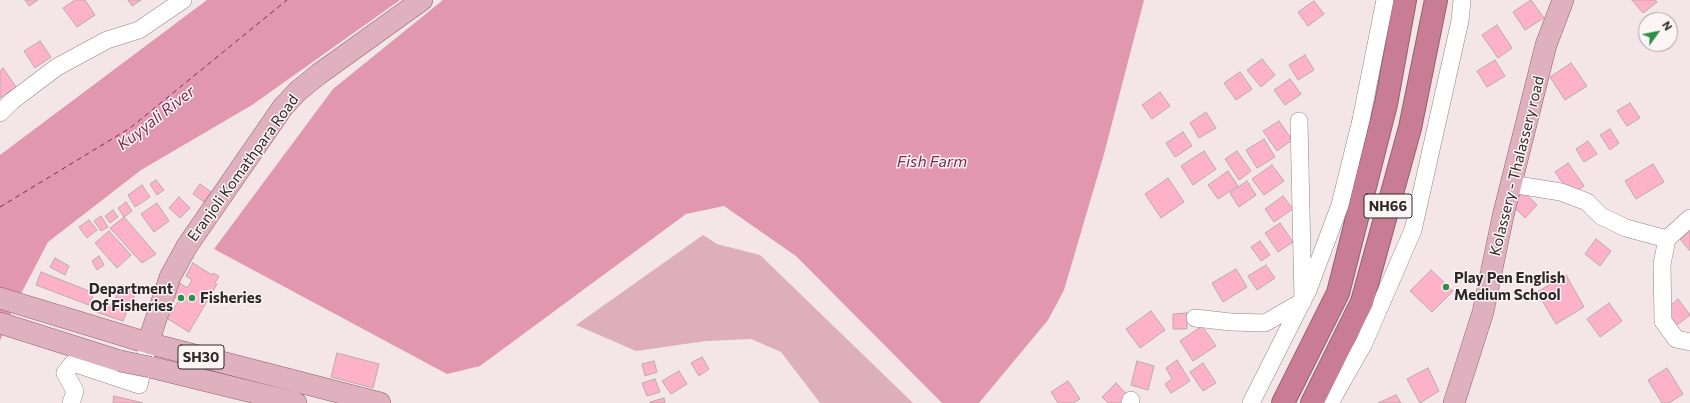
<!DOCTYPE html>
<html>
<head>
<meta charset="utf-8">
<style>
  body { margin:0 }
  #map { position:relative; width:1690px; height:403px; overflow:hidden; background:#f4e5e9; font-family:Commissioner,sans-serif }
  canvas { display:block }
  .north { position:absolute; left:1638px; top:12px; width:40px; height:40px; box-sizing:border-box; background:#fdf4f6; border:1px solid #aaa2a4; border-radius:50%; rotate:57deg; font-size:11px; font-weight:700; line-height:16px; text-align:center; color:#2d2829 }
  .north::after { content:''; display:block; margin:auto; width:14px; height:18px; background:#2d9248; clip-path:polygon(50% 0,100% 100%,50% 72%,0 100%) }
</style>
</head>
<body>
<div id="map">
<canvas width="1690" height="403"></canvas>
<div class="north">N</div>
</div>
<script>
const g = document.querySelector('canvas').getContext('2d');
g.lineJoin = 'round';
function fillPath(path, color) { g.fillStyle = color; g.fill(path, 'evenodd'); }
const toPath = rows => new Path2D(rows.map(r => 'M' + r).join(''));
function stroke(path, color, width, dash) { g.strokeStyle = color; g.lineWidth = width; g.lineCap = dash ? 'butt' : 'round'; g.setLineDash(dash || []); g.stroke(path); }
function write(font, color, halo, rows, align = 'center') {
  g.font = font + ' Commissioner,sans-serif'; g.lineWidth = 3; g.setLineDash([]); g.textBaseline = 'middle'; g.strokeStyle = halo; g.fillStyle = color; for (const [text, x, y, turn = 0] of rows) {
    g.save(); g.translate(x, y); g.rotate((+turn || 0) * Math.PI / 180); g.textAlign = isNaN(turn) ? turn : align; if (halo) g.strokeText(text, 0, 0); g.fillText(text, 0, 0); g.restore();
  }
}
fillPath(toPath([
  [703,235,717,244,760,255,913,403,820,403,781,352,751,339,706,341,636,351,576,325]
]), '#ddaebc');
fillPath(toPath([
  [207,0,400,0,252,105,141,170,48,242,12,311,0,341,0,155],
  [443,0,1144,0,1104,154,1064,290,1048,320,979,403,942,403,796,256,724,206,686,214,480,366,447,374,214,249,333,89]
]), '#e097af');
stroke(toPath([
  [0,207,130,128,287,0]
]), '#7f2a4d', 1, [5, 4]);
const building = toPath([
  [25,0,38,0,29,6,25,0],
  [75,0,85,0,95,15,77,27,63,8,75,0],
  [128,0,141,0,132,6,128,0],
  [1531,0,1544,18,1525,30,1513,12,1531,0],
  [1632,0,1655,0,1657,2,1643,13,1632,0],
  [1314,1,1324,14,1308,26,1298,12,1314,1],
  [1497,25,1512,48,1498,58,1482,35,1497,25],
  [40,41,51,57,35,68,24,51,40,41],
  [1305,55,1314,70,1298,80,1289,65,1305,55],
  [1262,59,1275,75,1261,87,1247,70,1262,59],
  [1495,60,1505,76,1487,87,1477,71,1495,60],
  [1571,63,1587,86,1565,100,1550,77,1571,63],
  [3,68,16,87,0,98,0,71,3,68],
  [1240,72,1252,89,1236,100,1224,83,1240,72],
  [1290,79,1301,94,1285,105,1274,90,1290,79],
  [1160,92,1170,106,1152,119,1142,105,1160,92],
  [1630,103,1640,118,1627,126,1617,111,1630,103],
  [1206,112,1216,128,1199,138,1190,123,1206,112],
  [1279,121,1292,140,1277,151,1263,131,1279,121],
  [1610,129,1619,143,1610,150,1600,135,1610,129],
  [1183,132,1192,146,1175,157,1166,143,1183,132],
  [1264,139,1275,157,1257,168,1246,150,1264,139],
  [1588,141,1597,154,1584,162,1576,149,1588,141],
  [1204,151,1216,169,1193,185,1181,166,1204,151],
  [1237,151,1251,171,1239,180,1225,159,1237,151],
  [1568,163,1584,186,1571,195,1555,172,1568,163],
  [1653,164,1664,182,1636,199,1625,181,1653,164],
  [1272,165,1284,181,1264,195,1252,179,1272,165],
  [1228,171,1238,186,1218,199,1208,185,1228,171],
  [1168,178,1184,202,1161,218,1145,194,1168,178],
  [156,180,164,190,157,195,150,184,156,180],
  [1247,181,1256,195,1239,207,1230,193,1247,181],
  [200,184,211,192,204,202,193,194,200,184],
  [142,185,150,197,135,207,128,195,142,185],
  [1524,192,1537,205,1525,218,1511,204,1524,192],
  [1283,196,1293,209,1274,222,1265,209,1283,196],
  [179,197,190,208,180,218,169,208,179,197],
  [126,202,132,211,124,217,118,208,126,202],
  [157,203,169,221,154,232,141,214,157,203],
  [113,210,118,217,110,223,105,216,113,210],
  [101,216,108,227,101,231,94,221,101,216],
  [124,217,156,254,142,263,110,228,124,217],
  [89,220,97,230,87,238,79,227,89,220],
  [1280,223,1293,242,1278,252,1265,233,1280,223],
  [109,231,131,255,117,268,95,243,109,231],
  [1690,231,1690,251,1680,239,1690,231],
  [1596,239,1611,251,1600,266,1585,254,1596,239],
  [1260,241,1270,255,1261,261,1251,247,1260,241],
  [99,256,104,265,97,270,92,261,99,256],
  [55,258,69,266,65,275,50,267,55,258],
  [193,263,212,275,213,273,219,276,215,283,217,284,189,332,168,319,179,300,172,296,180,283,187,288,192,280,186,276,193,263],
  [1266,265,1275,278,1257,290,1248,276,1266,265],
  [1236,269,1247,287,1223,302,1212,283,1236,269],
  [1431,270,1453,291,1432,312,1410,291,1431,270],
  [41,272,94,293,89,305,36,285,41,272],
  [1566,275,1584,307,1556,324,1537,292,1566,275],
  [121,286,136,292,131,305,115,299,121,286],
  [1678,299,1690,315,1677,325,1665,310,1678,299],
  [101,301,127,311,123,321,96,312,101,301],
  [1609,303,1622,321,1600,337,1587,319,1609,303],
  [1151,311,1165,330,1140,348,1126,329,1151,311],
  [1187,313,1187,329,1173,329,1173,314,1187,313],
  [1202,326,1216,346,1193,361,1180,341,1202,326],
  [337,353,379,364,373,388,331,377,337,353],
  [702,357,709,369,699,376,691,363,702,357],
  [1177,360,1190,381,1171,393,1165,384,1172,379,1166,368,1177,360],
  [654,361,657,372,645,376,642,364,654,361],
  [1137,361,1154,366,1148,390,1131,385,1137,361],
  [1203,363,1216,383,1203,391,1190,372,1203,363],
  [1428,368,1439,391,1420,403,1407,379,1428,368],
  [1667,368,1683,394,1669,403,1662,403,1648,380,1667,368],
  [679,371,687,384,671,394,662,381,679,371],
  [655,379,660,392,647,396,642,383,655,379],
  [1068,381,1080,399,1073,403,1058,403,1051,392,1068,381],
  [1116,383,1129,397,1123,403,1108,403,1102,397,1116,383],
  [1396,395,1401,403,1378,403,1396,395],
  [114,396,143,403,113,403,114,396],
  [664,398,665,403,650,403,650,402,664,398]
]);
fillPath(building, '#fdb2ca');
stroke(building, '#b9abaf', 1);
const minor = toPath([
  [0,113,12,101,57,67,107,40,139,30,183,0],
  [1511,184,1561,192,1587,202,1601,216,1626,228,1667,239],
  [1690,218,1667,239,1662,264,1663,321,1676,339,1690,342],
  [1195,318,1231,322,1265,323,1303,301,1299,121],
  [71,403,75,391,65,373,73,363,139,385,148,343],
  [1130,403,1131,400],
  [1251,403,1308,290,1340,205,1361,120,1385,0],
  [1330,403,1364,343,1413,230,1460,21,1462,0]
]);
const major = toPath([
  [0,298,148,343,380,403],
  [0,323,120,361],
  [148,343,170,277,187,246,283,107,298,91,319,74,422,0],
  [150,367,296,403],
  [1454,403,1483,312,1503,216,1546,45,1563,0]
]);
const highway = toPath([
  [1283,403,1338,293,1386,104,1405,0],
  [1312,403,1362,302,1410,128,1436,0]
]);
stroke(minor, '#938689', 18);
stroke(major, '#925f6f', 22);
stroke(highway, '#925f6f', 24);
stroke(minor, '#fff', 17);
stroke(major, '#dfb0bf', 21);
stroke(highway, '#c97c95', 22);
const majorBridge = toPath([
  [120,361,150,367]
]);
stroke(majorBridge, '#925f6f', 22, []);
stroke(majorBridge, '#dfb0bf', 21);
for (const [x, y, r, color] of [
  [1446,287,4,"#2d9248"],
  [181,298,4,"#2d9248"],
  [192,298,4,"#2d9248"]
]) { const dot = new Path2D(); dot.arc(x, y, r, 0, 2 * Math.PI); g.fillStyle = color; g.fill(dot); stroke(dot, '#fdf4f6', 1.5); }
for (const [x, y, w] of [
  [1388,206,48],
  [201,357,46]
]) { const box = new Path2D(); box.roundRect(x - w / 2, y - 12, w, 24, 3); g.fillStyle = '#fdf4f6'; g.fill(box); stroke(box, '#2d2829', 1); }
write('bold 14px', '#2d2829', null, [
  ["NH66",1388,206],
  ["SH30",201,357]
]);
write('15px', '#2d2829', '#fdf4f6', [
  ["Kolassery - Thalassery road",1517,166,-76],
  ["Eranjoli Komathpara Road",243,168,-54]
]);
write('bold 15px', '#2d2829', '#fdf4f6', [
  ["Play Pen English",1454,278],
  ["Medium School",1454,295],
  ["Department",173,289,"right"],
  ["Of Fisheries",173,306,"right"],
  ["Fisheries",200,298]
], 'left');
write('italic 16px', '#7f2a4d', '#fdf4f6', [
  ["Kuyyali River",156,118,-38],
  ["Fish Farm",932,162]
]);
</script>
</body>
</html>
